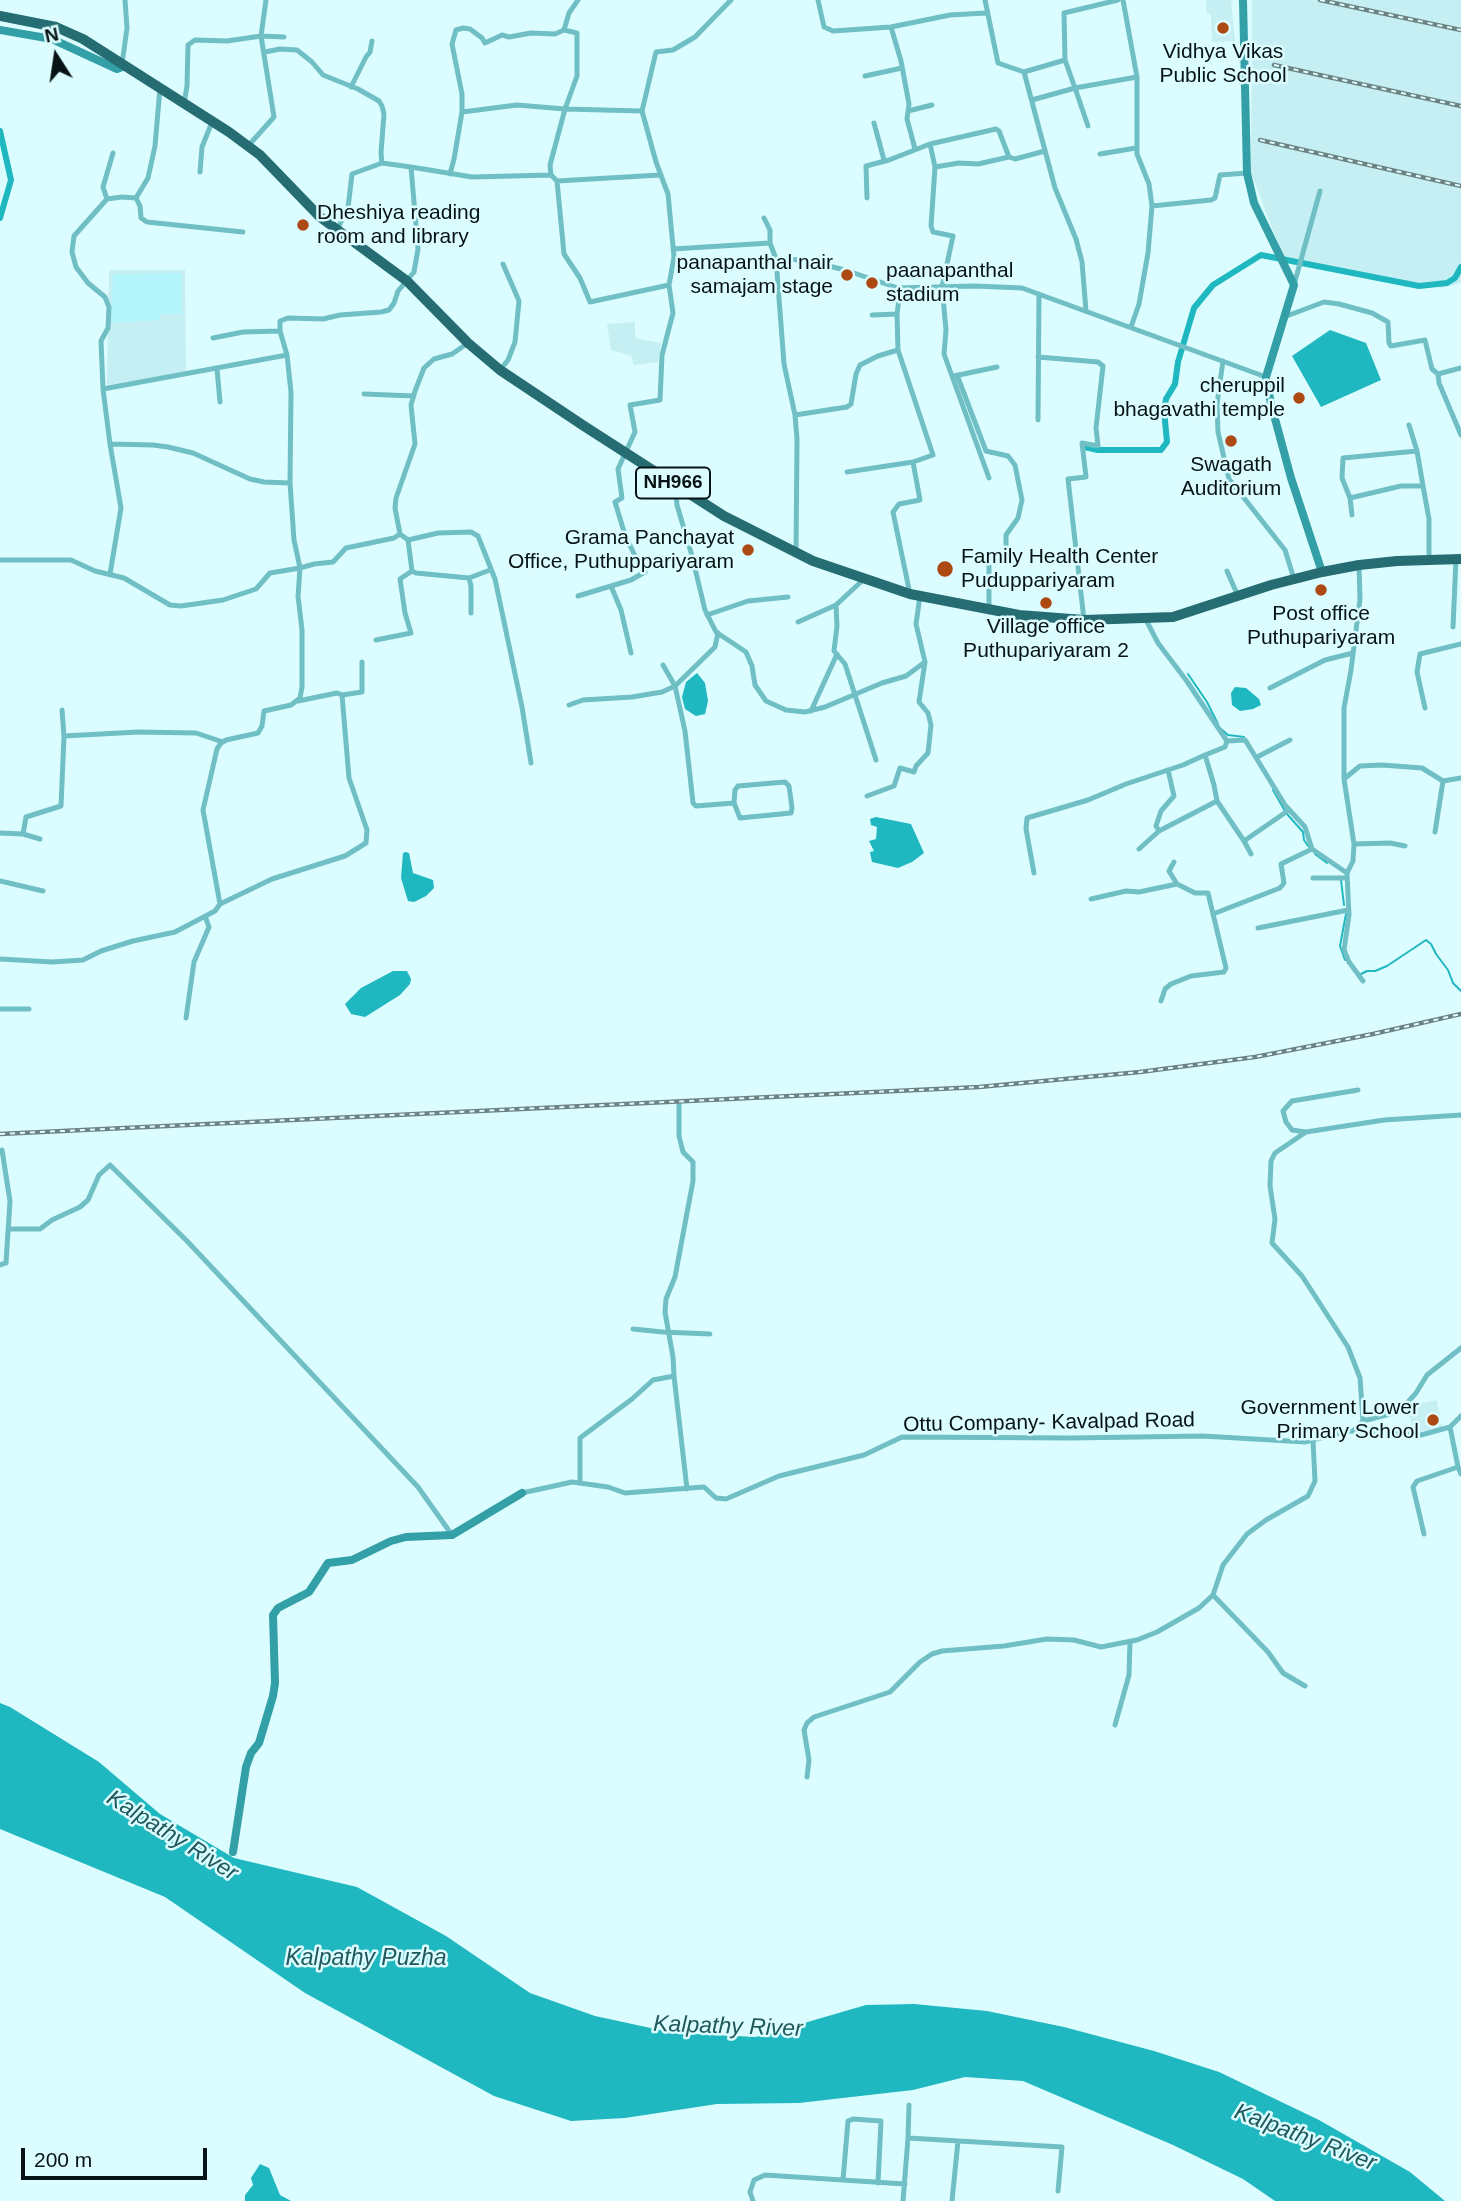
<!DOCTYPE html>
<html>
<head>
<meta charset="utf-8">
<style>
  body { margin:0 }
  #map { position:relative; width:1461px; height:2201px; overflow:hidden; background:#dcfdff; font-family:Arial,sans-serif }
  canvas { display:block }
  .north { position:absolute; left:21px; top:21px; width:70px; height:70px; -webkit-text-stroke:5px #dcfdff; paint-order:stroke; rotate:348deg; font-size:19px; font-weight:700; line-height:28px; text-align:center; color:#071314 }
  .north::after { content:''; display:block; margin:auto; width:24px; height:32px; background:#071314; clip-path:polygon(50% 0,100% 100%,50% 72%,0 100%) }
  .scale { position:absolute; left:21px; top:2148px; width:186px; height:32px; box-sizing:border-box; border:4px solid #071314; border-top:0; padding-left:9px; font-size:21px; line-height:24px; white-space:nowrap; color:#071314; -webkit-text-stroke:5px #dcfdff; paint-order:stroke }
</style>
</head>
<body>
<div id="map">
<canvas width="1461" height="2201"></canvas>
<div class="north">N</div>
<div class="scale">200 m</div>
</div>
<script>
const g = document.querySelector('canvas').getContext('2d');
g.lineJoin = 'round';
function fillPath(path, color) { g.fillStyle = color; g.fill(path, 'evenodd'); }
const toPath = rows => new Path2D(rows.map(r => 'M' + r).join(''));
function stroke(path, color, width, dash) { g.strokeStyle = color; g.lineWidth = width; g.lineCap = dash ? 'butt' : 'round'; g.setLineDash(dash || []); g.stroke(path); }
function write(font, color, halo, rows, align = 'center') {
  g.font = font + ' Arial,sans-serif'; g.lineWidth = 5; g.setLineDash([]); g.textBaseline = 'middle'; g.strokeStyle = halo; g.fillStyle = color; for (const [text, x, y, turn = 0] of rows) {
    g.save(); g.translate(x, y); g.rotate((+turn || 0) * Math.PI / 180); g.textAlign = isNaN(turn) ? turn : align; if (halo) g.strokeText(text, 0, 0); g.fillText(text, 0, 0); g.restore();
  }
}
fillPath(toPath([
  [1206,0,1231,0,1235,41,1212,42,1211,14,1207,14],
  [1252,0,1461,0,1461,283,1441,288,1285,261,1251,173],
  [109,270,185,270,186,375,107,385],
  [635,322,635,338,661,343,658,362,634,365,631,356,611,350,607,324],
  [1437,1400,1442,1427,1413,1433,1407,1406]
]), '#c5eff2');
fillPath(toPath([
  [182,273,182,314,161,314,160,320,111,323,113,274]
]), '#b3f5fa');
fillPath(toPath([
  [1330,330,1366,343,1381,380,1321,407,1292,356],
  [697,673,705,683,708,701,705,714,696,716,685,709,682,697,686,682],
  [1235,687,1246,688,1259,699,1261,705,1253,709,1240,711,1232,705,1231,693],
  [876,817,911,824,924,853,912,862,898,868,872,862,870,852,874,851,869,841,876,839,877,827,871,825,870,819],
  [406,852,409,853,413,873,433,880,434,888,426,896,414,902,408,901,401,878,403,853],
  [393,971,407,971,411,979,410,984,400,995,365,1017,351,1014,345,1004,361,988],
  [0,1703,10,1707,99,1762,160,1814,234,1858,357,1887,446,1936,530,1993,595,2016,674,2033,756,2037,866,2005,914,2004,987,2011,1064,2027,1154,2051,1219,2072,1319,2120,1410,2172,1445,2201,1275,2201,1243,2179,1173,2145,1023,2081,965,2077,913,2090,799,2103,717,2104,625,2118,571,2121,494,2096,305,1993,165,1897,0,1829],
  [260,2164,269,2168,280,2195,291,2201,245,2201,245,2195,253,2185,251,2178]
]), '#1fb7c0');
stroke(toPath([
  [1188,674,1207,702,1218,724],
  [1221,729,1228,735,1244,737],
  [1273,790,1285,811],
  [1287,814,1303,832,1304,840,1309,847],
  [1315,854,1327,863],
  [1341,880,1344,905],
  [1345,960,1340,946,1346,914],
  [1361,974,1367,971,1375,971,1387,966,1426,940,1431,944,1436,954,1448,970,1453,983,1461,991]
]), '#1fb7c0', 2);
stroke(toPath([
  [0,131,11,180,0,218],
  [1084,447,1098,450,1161,450,1167,442,1164,410,1166,399,1175,384,1178,362,1194,308,1213,285,1261,255,1419,286,1447,283,1455,278,1461,267]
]), '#1fb7c0', 6);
stroke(toPath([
  [818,0,824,27,833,31,891,27,950,15,986,13],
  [985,0,998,63,1024,72],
  [891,27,901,61,909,104,907,119,915,149],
  [265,52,280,49,297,50,312,62,323,75,358,89,379,101,382,106,384,114,381,153,382,163,411,167],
  [1065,60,1064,13,1118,0],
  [122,64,127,28,125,0],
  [865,76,902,68],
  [351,87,366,57,370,52,372,41],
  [1032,100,1075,88,1088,126],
  [184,104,187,86,188,45,195,40,227,41,261,36,266,0],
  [908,111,932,105],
  [462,112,517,105,565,109,642,111],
  [874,123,884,160],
  [930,144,935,167,931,226,933,232,953,236,942,287,946,330,944,354,989,478],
  [248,146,274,117,261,36,284,37],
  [1100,154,1136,148],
  [935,167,959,163,978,164,1009,157],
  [200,172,202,147,212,122],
  [450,174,454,159,462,112,462,94,452,44,456,30,463,28,470,29,482,38,485,43,502,35,509,37,531,33,555,34,564,30],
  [551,175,557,181,564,254,580,278,590,302,669,285],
  [557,181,660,175],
  [136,198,122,197,107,199,74,236,72,252,76,267,88,283,105,297,109,307,108,328,101,341,103,389,110,444,153,445,168,447,193,453,250,479,264,482,290,483],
  [136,198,140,206,141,218,147,222,243,232],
  [136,198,148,178,155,146,160,88],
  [867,198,866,166,889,160,930,144,996,129,999,131,1009,157,1015,159,1045,151],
  [107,199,103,187,113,153],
  [1152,206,1211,200,1215,198,1220,175,1247,173],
  [764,218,770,230,770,243,776,259,784,364,795,415,797,439,796,553],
  [337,230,348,208,352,174,382,163],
  [673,249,770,243],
  [776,259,804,260,845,270,898,288,975,286,1022,288,1266,377],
  [1294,285,1320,191],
  [1086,311,1082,262,1076,239,1055,188,1024,72,1065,60,1075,88,1137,77,1123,0],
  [872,315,897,314],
  [1284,317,1324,302,1339,304,1372,313,1388,322,1389,343,1391,346,1425,340,1432,369,1438,374,1439,383,1461,435],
  [1131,327,1139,304,1148,253,1152,206,1149,184,1137,154,1137,77],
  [213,338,243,332,280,331],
  [1038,357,1098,362,1103,366,1096,428,1098,446,1082,443,1086,477,1068,479,1084,620],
  [1223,361,1217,404,1218,432,1229,479,1285,550,1294,579],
  [217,369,220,402],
  [500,370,508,360,515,342,519,301,503,264],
  [1438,374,1461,368],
  [957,375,986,451,1008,456,1015,465,1022,500,1018,518,1006,535,1006,557,989,562,989,609],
  [954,376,997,367],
  [103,389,287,355],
  [364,394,414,396],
  [795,415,847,407,851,404,856,374,860,365,878,356,898,350],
  [1038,420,1039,294],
  [1409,425,1417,451],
  [110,444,121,508,110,574],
  [847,472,913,462,933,455,898,350,897,314,900,292,905,289],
  [675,485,677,505,692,556,705,610,716,632,746,652,752,666,755,685,766,701,786,710,805,712,825,707,882,683,906,676,925,662],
  [1423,486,1417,451,1343,458,1342,478,1350,498,1401,486,1423,486,1429,519,1429,559],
  [1350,498,1352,515],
  [400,534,408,540,438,533,471,532,478,536,495,579,522,707,531,763],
  [408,540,412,571,416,573,469,578,490,570],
  [0,560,71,560,95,571,124,578,170,605,181,606,223,600,256,589,270,573,300,568,294,540,290,483,291,392,287,355,280,331,280,321,288,318,323,319,340,315,381,312,389,310,394,303,398,291,414,272,418,249,411,167,472,177,551,175,550,165,565,109,577,76,577,33,564,30,569,13,578,0],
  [1227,571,1238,596],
  [469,578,471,586,471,613],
  [910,594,893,512,899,504,920,500,913,462],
  [578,596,611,586],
  [836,605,837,626,834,651,845,664,876,760],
  [707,615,748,601,788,597],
  [1145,618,1158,643,1186,680,1227,741,1245,740,1247,743,1285,805,1305,827,1312,849,1347,873,1349,915,1344,950,1349,962,1363,981],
  [798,622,836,605,864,579],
  [1453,627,1456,559],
  [718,633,715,647,675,686,685,731,693,803,696,806,734,803,740,818,791,813,792,808,789,786,785,782,738,786,735,790,734,803],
  [376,640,411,633,405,613,400,579,412,571],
  [631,653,621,610,611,586,631,580,645,572,637,560,625,535,615,502,622,498,618,469,635,432,630,405,660,400,662,355,673,313,669,285,674,257,668,194,656,162,642,111,656,52,673,50,695,37,731,0],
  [1270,688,1325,660,1353,653],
  [342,695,362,692,362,662],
  [569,705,583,700,632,697,662,692,675,686,663,665],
  [1425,708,1417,672,1420,654,1461,644],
  [62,710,64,736,138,732,196,733,223,742],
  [811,711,837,654],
  [1227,741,1225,747,1205,755,1214,785,1217,801,1244,841,1289,810],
  [1257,757,1290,740],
  [1344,779,1344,708,1351,670,1360,599,1359,565],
  [867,796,894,786,900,768,914,772,916,766,928,753,931,725,928,713,919,702,925,662,916,624,920,596],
  [1159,831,1156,826,1161,811,1174,796,1168,770],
  [1435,832,1443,781,1461,778],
  [0,833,23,834,40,839],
  [23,834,26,817,61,806,64,736],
  [1244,841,1251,854],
  [1354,844,1390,843,1405,846],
  [1139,849,1159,831,1217,801],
  [1174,862,1169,871,1177,884],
  [1034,873,1026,829,1027,818,1088,800,1126,784,1183,765,1205,755],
  [1347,873,1353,861,1354,844,1344,779,1360,766,1382,765,1422,768,1443,781],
  [1313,878,1347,878],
  [0,881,43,891],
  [1091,899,1126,891,1139,892,1177,884,1195,893,1208,893,1213,914,1280,888,1284,883,1281,864,1312,849],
  [220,904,272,879,345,856,366,843,367,830,349,778,342,695,337,693,298,701],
  [1258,928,1348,910],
  [0,959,52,962,83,960,101,951,133,941,175,932,215,911,220,904,203,810,217,749,221,743,226,740,258,733,262,726,264,711,291,705,300,698,302,687,302,630,298,596,300,568,314,564,333,562,346,548,394,538,400,534,395,508,396,498,415,444,411,405,415,391,424,368,434,359,452,354,468,343],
  [1161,1001,1165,989,1171,984,1191,976,1224,972,1226,968,1213,914],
  [0,1009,29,1009],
  [186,1018,194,962,209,927,205,916],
  [1358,1090,1292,1101,1283,1111,1286,1122,1292,1130,1306,1132,1384,1120,1461,1115],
  [1306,1132,1275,1153,1271,1161,1270,1186,1275,1219,1272,1243,1302,1276,1348,1347,1360,1378,1363,1421],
  [9,1229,40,1229,52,1220,80,1207,88,1200,99,1175,110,1165,187,1241,418,1487,452,1535],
  [0,1265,6,1263,10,1201,2,1150],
  [633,1329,663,1332,710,1334],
  [674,1376,687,1489],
  [1450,1427,1458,1467],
  [1353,1431,1363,1421,1390,1414,1402,1409,1416,1393,1427,1375,1461,1348],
  [580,1483,580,1438,632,1399,653,1380,674,1376,673,1357,665,1312,666,1299,675,1277,693,1181,693,1162,683,1152,679,1136,679,1103],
  [522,1493,572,1482,608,1487,625,1493,704,1487,716,1498,726,1499,779,1476,864,1455,902,1437,1071,1438,1203,1436,1305,1442,1347,1431,1421,1435,1450,1427,1461,1416],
  [1424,1534,1413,1487,1417,1481,1458,1467,1461,1474],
  [1213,1595,1268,1652,1283,1673,1305,1686],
  [1115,1725,1129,1675,1130,1641],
  [807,1777,809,1760,804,1730,807,1723,814,1717,890,1692,920,1662,932,1654,942,1651,1004,1646,1047,1639,1074,1640,1101,1647,1137,1640,1157,1632,1199,1608,1213,1595,1223,1565,1247,1534,1266,1520,1308,1496,1315,1481,1313,1441],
  [908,2138,909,2105],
  [843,2180,848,2121,853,2119,881,2121,878,2183],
  [753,2201,750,2192,754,2180,765,2175,905,2184],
  [903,2201,908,2138,1062,2147,1058,2191],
  [952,2201,958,2141]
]), '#6fbfc5', 5);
stroke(toPath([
  [1243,0,1247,173,1254,203,1294,285,1266,377,1271,404,1291,478,1322,572],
  [0,30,52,39,117,69,125,66],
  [233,1852,246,1767,251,1753,259,1743,273,1696,275,1683,273,1615,278,1608,309,1592,328,1563,352,1560,391,1541,406,1537,452,1535,522,1493]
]), '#339fa6', 8);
stroke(toPath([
  [0,16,56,27,83,39,229,132,260,155,320,217,407,281,468,343,500,370,584,426,724,516,813,561,910,594,1019,615,1084,620,1173,617,1271,585,1322,572,1359,565,1397,561,1461,559]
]), '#256d72', 10);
const rail = toPath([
  [1320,0,1461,30],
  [1274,65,1461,106],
  [1260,140,1461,186],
  [0,1134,979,1087,1140,1072,1255,1057,1373,1034,1461,1014]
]);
stroke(rail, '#6c8283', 4.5);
stroke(rail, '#dcfdff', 2, [5]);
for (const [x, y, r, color] of [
  [1223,28,7,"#ad4912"],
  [303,225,7,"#ad4912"],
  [847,275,7,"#ad4912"],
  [872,283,7,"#ad4912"],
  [1299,398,7,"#ad4912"],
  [1231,441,7,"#ad4912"],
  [748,550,7,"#ad4912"],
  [945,569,9,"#ad4912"],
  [1321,590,7,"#ad4912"],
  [1046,603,7,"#ad4912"],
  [1433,1420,7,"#ad4912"]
]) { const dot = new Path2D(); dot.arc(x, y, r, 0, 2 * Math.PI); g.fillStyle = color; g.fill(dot); stroke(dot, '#dcfdff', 2.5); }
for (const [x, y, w] of [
  [673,483,74]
]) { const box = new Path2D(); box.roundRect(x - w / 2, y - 15.5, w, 31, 5); g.fillStyle = '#dcfdff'; g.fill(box); stroke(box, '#071314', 2); }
write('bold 19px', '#071314', null, [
  ["NH966",673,483]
]);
write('21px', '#071314', '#dcfdff', [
  ["Vidhya Vikas",1223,52],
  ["Public School",1223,76],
  ["Dheshiya reading",317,213,"left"],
  ["room and library",317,237,"left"],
  ["panapanthal nair",833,263,"right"],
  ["samajam stage",833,287,"right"],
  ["paanapanthal",886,271,"left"],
  ["stadium",886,295,"left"],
  ["cheruppil",1285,386,"right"],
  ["bhagavathi temple",1285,410,"right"],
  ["Swagath",1231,465],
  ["Auditorium",1231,489],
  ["Grama Panchayat",734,538,"right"],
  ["Office, Puthuppariyaram",734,562,"right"],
  ["Family Health Center",961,557,"left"],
  ["Puduppariyaram",961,581,"left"],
  ["Post office",1321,614],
  ["Puthupariyaram",1321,638],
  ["Village office",1046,627],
  ["Puthupariyaram 2",1046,651],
  ["Government Lower",1419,1408,"right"],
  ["Primary School",1419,1432,"right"]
]);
write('21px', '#071314', '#dcfdff', [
  ["Ottu Company- Kavalpad Road",1049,1423,-1]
]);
write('italic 23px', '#20595d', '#dcfdff', [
  ["Kalpathy River",172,1836,32],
  ["Kalpathy Puzha",366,1959],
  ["Kalpathy River",728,2027,2],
  ["Kalpathy River",1305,2138,21]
]);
</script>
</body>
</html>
